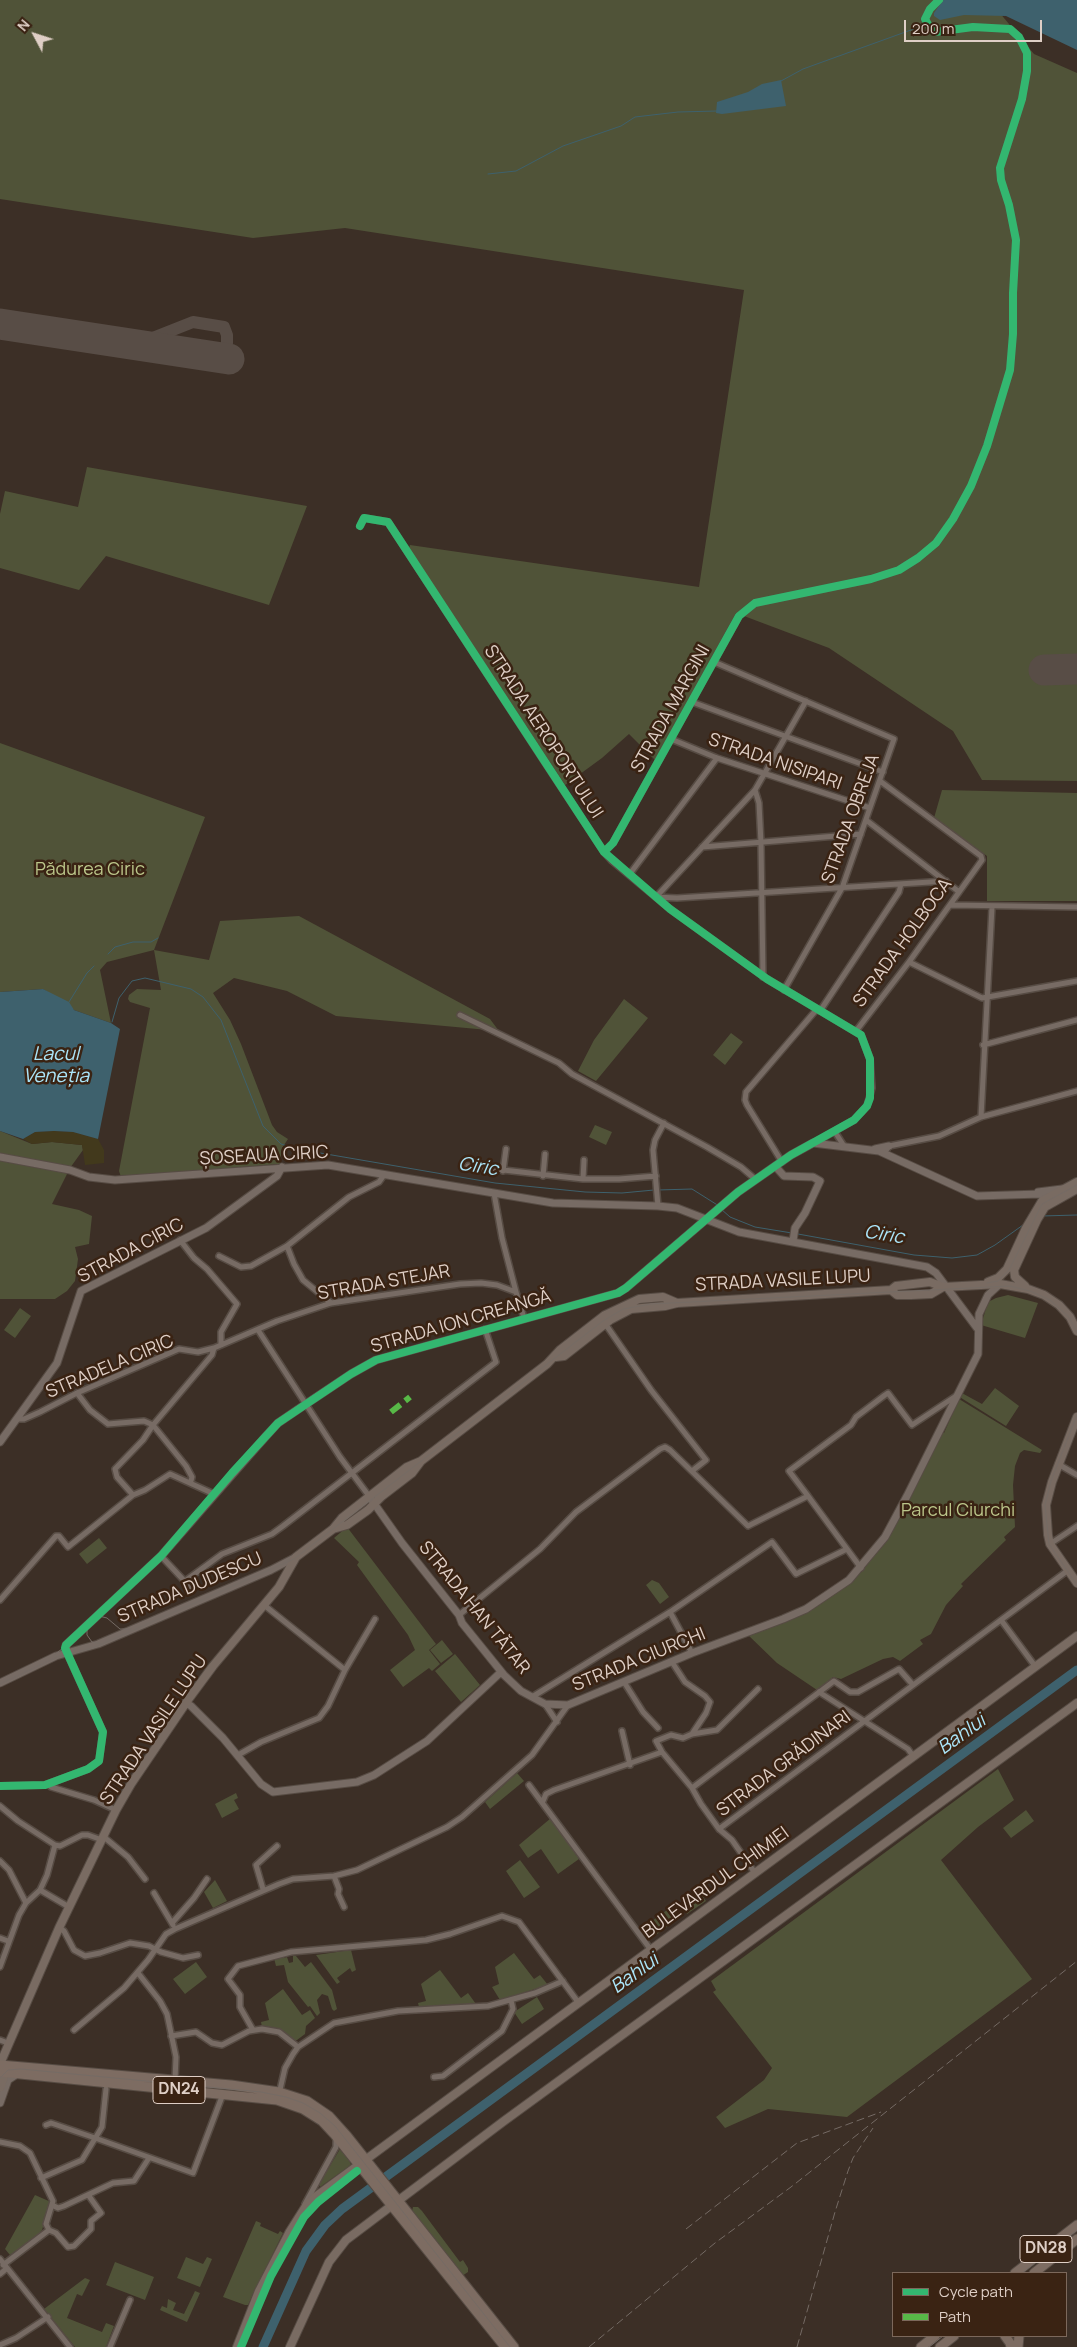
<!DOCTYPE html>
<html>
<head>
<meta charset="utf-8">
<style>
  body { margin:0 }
  #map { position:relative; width:1077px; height:2347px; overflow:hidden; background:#3c2f26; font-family:Manrope,sans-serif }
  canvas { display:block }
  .legend { position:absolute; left:892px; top:2272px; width:175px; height:65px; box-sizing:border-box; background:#3a2313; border:1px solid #7c685b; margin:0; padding:6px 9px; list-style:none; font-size:15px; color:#dfcfc6 }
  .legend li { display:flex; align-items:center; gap:10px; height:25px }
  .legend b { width:25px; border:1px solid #7c685b }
  .north { position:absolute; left:10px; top:10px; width:50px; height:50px; -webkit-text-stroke:4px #3a2313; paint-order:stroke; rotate:310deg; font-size:14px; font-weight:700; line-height:20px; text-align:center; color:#dfcfc6 }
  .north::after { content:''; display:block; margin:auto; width:18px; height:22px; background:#dfcfc6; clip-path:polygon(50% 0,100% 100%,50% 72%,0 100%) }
  .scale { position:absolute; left:904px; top:20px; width:138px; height:22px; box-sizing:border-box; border:2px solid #dfcfc6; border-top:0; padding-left:6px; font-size:15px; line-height:18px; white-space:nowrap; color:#dfcfc6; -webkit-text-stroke:4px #3a2313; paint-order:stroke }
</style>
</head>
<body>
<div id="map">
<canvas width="1077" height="2347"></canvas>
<ul class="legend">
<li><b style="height:6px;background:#33b770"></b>Cycle path</li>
<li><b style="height:6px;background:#58b947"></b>Path</li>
</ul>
<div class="north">N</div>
<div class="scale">200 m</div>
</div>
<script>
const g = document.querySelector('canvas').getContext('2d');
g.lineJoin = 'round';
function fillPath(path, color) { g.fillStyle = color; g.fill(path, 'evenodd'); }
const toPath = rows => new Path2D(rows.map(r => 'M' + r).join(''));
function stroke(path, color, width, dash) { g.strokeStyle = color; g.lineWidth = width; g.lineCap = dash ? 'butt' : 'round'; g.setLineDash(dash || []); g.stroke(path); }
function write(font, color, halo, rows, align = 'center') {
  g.font = font + ' Manrope,sans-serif'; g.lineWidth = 5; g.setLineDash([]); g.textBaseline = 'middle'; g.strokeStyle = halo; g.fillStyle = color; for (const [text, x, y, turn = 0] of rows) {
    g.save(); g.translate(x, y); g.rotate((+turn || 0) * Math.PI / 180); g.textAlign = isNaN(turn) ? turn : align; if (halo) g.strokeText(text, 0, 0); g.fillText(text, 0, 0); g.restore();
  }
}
fillPath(toPath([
  [0,0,989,0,1034,54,1077,73,1077,781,982,780,953,731,829,648,736,613,655,760,629,734,602,758,565,785,409,548,410,545,699,587,744,290,345,228,253,238,0,199],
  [87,467,307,506,269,605,106,556,79,590,0,568,0,514,5,491,78,507],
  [0,743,205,817,154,950,209,960,220,921,299,916,490,1019,499,1031,336,1016,287,991,234,978,213,993,230,1020,241,1044,272,1125,277,1132,288,1139,282,1148,280,1164,121,1177,119,1171,150,1008,130,1002,128,999,129,995,137,989,161,990,154,950,107,962,100,970,111,1023,74,1010,43,989,0,992],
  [942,790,1077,793,1077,901,987,901,987,856,934,818],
  [624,999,648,1018,596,1081,578,1071,594,1040],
  [731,1033,743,1042,725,1065,713,1055],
  [595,1125,612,1132,606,1145,589,1137],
  [0,1131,32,1144,52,1142,82,1145,83,1150,70,1168,52,1204,79,1210,92,1216,89,1244,75,1247,78,1259,75,1281,67,1291,55,1299,0,1299],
  [1008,1295,1038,1303,1025,1338,981,1325,988,1302,996,1298],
  [20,1308,31,1316,15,1338,4,1330],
  [995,1388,1019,1406,1006,1426,958,1396,960,1392,982,1404],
  [959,1399,1042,1450,1040,1453,1024,1450,1020,1453,1015,1466,1013,1485,1015,1527,1004,1537,1006,1540,961,1584,963,1586,946,1605,931,1634,920,1640,923,1644,900,1661,893,1657,883,1659,841,1679,833,1677,817,1690,777,1663,747,1634,829,1594,872,1555,940,1431,944,1433],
  [347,1527,436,1644,429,1650,440,1664,432,1671,429,1668,403,1687,390,1670,415,1650,408,1635,357,1565,359,1562,334,1538],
  [99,1538,107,1548,87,1564,79,1554],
  [652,1580,659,1583,669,1597,660,1604,646,1585],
  [442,1640,453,1654,441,1663,430,1650],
  [455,1654,480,1685,461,1702,435,1671],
  [998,1769,1014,1800,978,1827,941,1860,1032,1979,847,2117,768,2109,725,2128,716,2117,764,2080,772,2068,713,1992,716,1990,711,1981],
  [517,1773,524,1781,490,1809,485,1802],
  [236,1793,238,1798,234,1800,239,1809,222,1818,215,1804],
  [1026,1810,1034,1821,1011,1838,1003,1828],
  [551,1818,579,1859,558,1874,541,1849,528,1858,519,1845],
  [520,1860,540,1887,524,1898,506,1871],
  [215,1880,227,1901,213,1908,204,1892],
  [699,1891,706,1901,687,1914,680,1905],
  [667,1910,675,1921,653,1937,645,1926],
  [351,1950,356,1970,352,1972,350,1968,337,1978,340,1982,337,1984,316,1955],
  [514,1953,534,1979,540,1975,548,1985,500,2000,492,1987,499,1984,495,1967],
  [284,1955,284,1958,287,1957,289,1963,293,1962,293,1956,296,1956,305,1967,311,1962,332,1990,337,2009,334,2011,332,2009,328,1996,322,1994,317,2000,320,2013,317,2016,310,2006,308,2007,288,1982,284,1965,276,1966,274,1958],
  [196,1962,207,1977,185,1994,173,1979],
  [440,1970,461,1998,468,1993,476,2004,419,2007,418,2003,426,2001,421,1984],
  [283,1989,302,2015,310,2010,315,2018,306,2026,305,2034,297,2040,293,2040,280,2030,262,2027,261,2022,269,2020,265,2003],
  [537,1997,544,2009,522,2024,514,2012],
  [340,2149,350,2161,351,2165,320,2187,319,2184],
  [35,2195,51,2202,42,2230,38,2236,10,2255,5,2249],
  [413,2207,418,2207,422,2211,460,2262,463,2260,468,2268,468,2272,462,2276,412,2211],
  [256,2221,261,2223,260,2226,278,2234,280,2231,283,2233,248,2305,245,2305,223,2297],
  [186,2257,203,2264,207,2257,212,2259,200,2287,177,2278],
  [115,2262,154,2277,145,2300,106,2285],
  [85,2278,90,2280,82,2296,77,2294,67,2318,102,2332,106,2323,114,2326,106,2347,75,2347,44,2309],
  [195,2291,200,2293,187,2322,160,2310,162,2306,167,2308,168,2299,176,2303,173,2310,184,2314]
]), '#505338');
fillPath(toPath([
  [54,1131,73,1132,98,1139,104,1150,104,1163,85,1165,82,1145,52,1142,32,1144,23,1139,35,1132]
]), '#42391c');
fillPath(toPath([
  [943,0,1077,0,1077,50,1006,16,964,15,940,20,934,16,934,13],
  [781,80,786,106,722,114,716,113,717,102,748,92,762,84],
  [43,989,69,1002,74,1010,111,1023,120,1029,98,1139,73,1132,54,1131,35,1132,23,1139,0,1131,0,992]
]), '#3e616d');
stroke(toPath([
  [781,81,803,69,922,26],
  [488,174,516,171,563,146,621,126,635,117,678,112,717,111],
  [108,954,115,947,133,942,151,942,158,938],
  [69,1002,87,973,94,966],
  [112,1022,119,998,132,981,145,978,191,989,203,997,221,1020,263,1126,281,1144,297,1149,495,1183,585,1192,622,1193,654,1190],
  [658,1190,692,1189,719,1206],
  [721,1209,730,1217,755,1227,792,1233],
  [1042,1216,1077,1215],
  [798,1234,914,1255,952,1258,977,1255,995,1245,1023,1225]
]), '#3e616d', 1);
stroke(toPath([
  [263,2347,306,2251,325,2225,342,2209,1077,1670]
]), '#3e616d', 9);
stroke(toPath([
  [0,333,21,328],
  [78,336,135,342,150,339,193,322,224,327,227,335,227,343,224,351,219,357,211,361,202,361,194,359,188,353]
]), '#584d46', 12);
stroke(toPath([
  [0,324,229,359],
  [1044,670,1077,669]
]), '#584d46', 31);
const minor = toPath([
  [360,526,364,518,388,522,544,761,604,852,612,861,670,909,767,979,861,1035,870,1059,872,1088,867,1106,854,1120,814,1143],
  [714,662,894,739,842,888,784,990],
  [692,702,883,772],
  [671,739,717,758,870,808],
  [755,790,759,803,761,843,763,977],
  [866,820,958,891],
  [702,847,861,834],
  [604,852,613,843,739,616,755,603,871,579,899,570,918,558,936,543,953,519,971,486,987,446,1010,370,1013,334,1013,293,1016,240,1009,205,1001,180,1000,168,1022,99,1027,71,1027,53,1019,37,1010,29,973,27,935,32,931,30,925,19,930,9,939,0],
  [629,875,717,758],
  [656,897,677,898,946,881],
  [656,897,755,790,806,701],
  [951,905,1077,907],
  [909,962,982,998,1077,981],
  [820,1011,899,892,901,884],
  [460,1015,559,1063,572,1074,707,1147,741,1167,755,1179],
  [856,1031,909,962,982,860,981,856,880,781],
  [983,1045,1077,1020],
  [981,1117,992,907],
  [835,1132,844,1146],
  [887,1149,889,1146,939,1136,981,1117,1077,1091],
  [782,1162,747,1105,745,1100,746,1092,817,1009],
  [468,1166,583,1179,619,1179,656,1176],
  [503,1171,506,1149],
  [543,1176,545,1154],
  [583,1179,584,1160],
  [494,1193,502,1238,516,1292],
  [658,1206,653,1150,655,1140,664,1123],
  [180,1240,194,1258,207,1269,237,1304,221,1332,221,1345],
  [287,1246,294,1264,303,1280,331,1303],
  [219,1256,241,1267,251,1266,287,1246,349,1197,379,1182,384,1175],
  [604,1322,651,1390,706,1460,692,1471],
  [258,1330,340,1457,369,1496],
  [77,1393,90,1410,108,1424,144,1421,153,1425,186,1466,192,1477,191,1481],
  [18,1419,24,1419,40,1412,77,1393,179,1349,198,1352,214,1348],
  [1058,1464,1077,1475],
  [133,1495,145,1490,170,1474,214,1494],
  [808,1496,789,1471,851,1425,856,1417,885,1395,888,1393,912,1425,956,1396],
  [1050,1544,1077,1526],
  [161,1556,192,1589],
  [185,1581,222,1554,272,1534,283,1526,496,1362,485,1329],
  [0,1600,56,1536,59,1536,68,1547,133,1495,117,1477,115,1469,143,1440,153,1425,212,1355,214,1348,277,1321,331,1303,460,1284,481,1283,497,1285,516,1292,524,1318],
  [264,1605,345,1670],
  [670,1612,692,1653],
  [459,1615,540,1549,576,1512,660,1449,665,1447,670,1450,748,1526,808,1496,861,1568],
  [1001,1620,1035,1666],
  [672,1662,685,1682,705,1696,710,1702,706,1713,692,1734],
  [624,1682,643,1712,658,1728],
  [819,1692,908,1749,913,1756],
  [532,1697,670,1612,772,1542,796,1574,847,1549],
  [545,1704,557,1722],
  [622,1731,630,1765],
  [238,1755,261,1742,319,1718,328,1706,345,1670,375,1619],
  [49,1784,51,1787,94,1800,116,1810],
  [529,1785,651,1950],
  [0,1786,45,1785,88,1769,99,1761,103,1732,67,1653],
  [692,1788,834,1681,850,1692,858,1692,899,1669,913,1685],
  [543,1801,546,1794,554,1790,662,1752],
  [0,1806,18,1821,55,1845,60,1846,82,1835,88,1835,102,1840],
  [719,1829,1067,1571],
  [104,1837,128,1857,145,1879],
  [0,1861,9,1870,26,1903],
  [755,1873,732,1840,719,1829,701,1804,692,1788,662,1752,656,1741,671,1735,683,1738,692,1734,717,1730,758,1689],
  [334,1876,339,1889,338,1894,344,1907],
  [263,1889,256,1865,277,1846],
  [40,1890,69,1907],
  [154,1893,173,1925],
  [172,1923,194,1898,207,1879],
  [59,1928,64,1931,74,1950,85,1956,100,1953,130,1943,149,1946,161,1952,183,1958,198,1955],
  [0,1938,8,1941],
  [0,1967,19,1915,26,1903,40,1890,47,1875,55,1845],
  [138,1973,160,2001,167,2014,176,2057,175,2080],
  [74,2030,124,1988,148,1960,166,1934,175,1929,279,1884,293,1879,334,1876,357,1870,447,1827,462,1817,532,1755,568,1705],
  [253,2030,240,2007,240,1995,228,1979,238,1966,291,1952,426,1940,450,1934,502,1916,519,1922,578,2002],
  [171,2036,196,2032,212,2043,222,2045,249,2031,262,2029,279,2032,298,2047],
  [0,2040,8,2043],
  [434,2077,443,2076,502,2031,513,2009,511,2000],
  [279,2094,285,2068,293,2054,298,2047,334,2023,398,2011,488,2006,535,1993,563,1981],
  [46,2125,51,2123,95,2138,193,2173,223,2094],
  [0,2142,20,2146,30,2153,53,2201,46,2224,49,2230],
  [41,2178,82,2160,102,2127,106,2089],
  [305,2204,336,2147,336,2138],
  [52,2205,58,2208,64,2206,113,2183,134,2181,149,2158],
  [49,2230,56,2233,68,2247,74,2246,91,2229,91,2221,101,2213,89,2196],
  [0,2259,70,2347],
  [3,2265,49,2230],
  [0,2274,6,2269],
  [0,2345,16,2338,48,2317],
  [110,2347,130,2300]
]);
const tertiary = toPath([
  [875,1149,889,1146],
  [0,1157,70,1170,89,1177,115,1180,328,1165,553,1203,658,1206,677,1208,739,1232,927,1267,936,1273,977,1328],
  [775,1166,784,1176,813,1177,820,1181,805,1213,795,1228,793,1241],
  [1038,1192,1062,1189],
  [0,1442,57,1363,81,1291,206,1228,277,1176,282,1167],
  [371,1499,402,1543,459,1615,462,1623,504,1675,521,1691,545,1704,568,1705,692,1653,783,1619,806,1609,849,1580,885,1537,907,1496,978,1354,979,1314,988,1295,1000,1284],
  [67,1653,66,1645,161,1556,267,1435,278,1423,300,1408,351,1374,376,1360,618,1293,626,1288,738,1192,791,1155,813,1143,879,1151,977,1196,1040,1194,1044,1196,1049,1203],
  [0,1683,56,1656,98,1644,271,1570,296,1557],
  [186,1703,191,1706,223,1738,261,1784,273,1792,357,1782,374,1775,427,1741,501,1672],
  [0,2103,8,2080,17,2074]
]);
const secondary = toPath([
  [988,1282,998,1278,1007,1269,1026,1228,1042,1201,1077,1182],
  [1025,1286,1015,1277,1014,1270,1037,1220,1045,1207,1077,1189],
  [891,1290,897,1295,911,1295,931,1294,943,1287],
  [556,1357,564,1356,610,1320,631,1309,665,1306,677,1303,891,1290,896,1286,930,1282,943,1287,1000,1284,1028,1289,1044,1295,1059,1305,1070,1317,1077,1331],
  [1077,1417,1052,1482,1046,1505,1048,1535,1050,1544,1077,1583],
  [333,1529,347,1525,368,1510,382,1496,412,1473,421,1461,547,1364,560,1350,605,1315,639,1299,663,1297,677,1303],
  [0,2064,59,1928,116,1810,131,1784,190,1697,213,1666,279,1587,296,1557,333,1529,342,1518,407,1467,421,1461],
  [0,2088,4,2077,3,2068],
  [237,2347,259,2291,289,2233,306,2206,315,2197,1077,1636],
  [290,2347,329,2262,346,2240,504,2121,1077,1703]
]);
const primary = toPath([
  [0,2065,231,2085,279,2092,307,2101,329,2116,347,2136,514,2347],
  [0,2072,277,2100,303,2109,322,2121,335,2135,505,2347],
  [1015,2273,1077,2225],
  [1034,2273,1077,2239],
  [1005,2336,1010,2343,1011,2347],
  [921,2347,935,2336],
  [940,2347,954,2336],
  [1018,2347,1019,2336]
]);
stroke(minor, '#574c44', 8);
stroke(tertiary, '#574c44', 9);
stroke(secondary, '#574c44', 10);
stroke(primary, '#574c44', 11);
stroke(minor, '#776b64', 5);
stroke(tertiary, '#776b64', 7);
stroke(secondary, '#796b62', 8);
stroke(primary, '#7d6c62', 9);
stroke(toPath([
  [987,1283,998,1281,1009,1270,1042,1204,1077,1185],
  [1077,1415,1051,1481,1045,1505,1049,1544,1077,1585],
  [102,1644,92,1642,87,1635,87,1626,95,1618,99,1616,107,1618,120,1629,131,1629],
  [54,1655,71,1642,91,1621],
  [0,1684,57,1657,93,1648,294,1559,603,1321,623,1309,651,1304,1010,1286,1030,1291,1050,1300,1069,1317,1077,1333],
  [0,2078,8,2070,21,2069,261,2092,286,2097,303,2103,320,2113,335,2126,510,2347],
  [1022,2273,1077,2230],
  [929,2347,943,2336]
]), '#756b65', 1);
stroke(toPath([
  [686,2229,797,2143,881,2112],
  [589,2347,715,2243,791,2187,1077,1961],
  [797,2347,835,2212,848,2171,853,2158,873,2128]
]), '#756b65', 1, [8, 4]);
stroke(toPath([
  [391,1412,410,1397]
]), '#58b947', 6, [12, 6]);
stroke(toPath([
  [604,852,613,843,739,616,755,603,871,579,899,570,918,558,936,543,953,519,971,486,987,446,1010,370,1013,334,1013,293,1016,240,1009,205,1001,180,1000,168,1022,99,1027,71,1027,53,1019,37,1010,29,973,27,935,32,931,30,925,19,930,9,939,0],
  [0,1786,45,1785,88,1769,99,1761,103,1732,65,1648,66,1645,161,1556,232,1473,278,1423,351,1374,376,1360,618,1293,626,1288,738,1192,791,1155,854,1120,867,1106,870,1098,870,1059,861,1035,767,979,670,909,604,852,388,522,364,518,360,526],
  [241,2347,271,2276,304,2217,318,2202,357,2171]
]), '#33b770', 8);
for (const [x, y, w] of [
  [179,2090,52],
  [1046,2249,52]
]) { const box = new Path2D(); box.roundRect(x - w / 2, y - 13.5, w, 27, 4); g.fillStyle = '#3a2313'; g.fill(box); stroke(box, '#dfcfc6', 1); }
write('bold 16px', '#dfcfc6', null, [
  ["DN24",179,2090],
  ["DN28",1046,2249]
]);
write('18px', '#dfcfc6', '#3a2313', [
  ["STRADA MARGINI",671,709,-61],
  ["STRADA AEROPORTULUI",543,732,57],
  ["STRADA NISIPARI",775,762,19],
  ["STRADA OBREJA",851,819,-70],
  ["STRADA HOLBOCA",903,943,-54],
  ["ȘOSEAUA CIRIC",264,1156,-3],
  ["STRADA CIRIC",131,1251,-28],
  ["STRADA VASILE LUPU",783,1281,-3],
  ["STRADA STEJAR",384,1283,-10],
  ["STRADA ION CREANGĂ",461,1322,-16],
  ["STRADELA CIRIC",110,1367,-23],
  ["STRADA DUDESCU",190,1588,-23],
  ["STRADA HAN TĂTAR",474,1608,51],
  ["STRADA CIURCHI",639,1660,-22],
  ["STRADA VASILE LUPU",154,1730,-56],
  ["STRADA GRĂDINARI",784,1764,-37],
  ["BULEVARDUL CHIMIEI",716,1883,-36]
]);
write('18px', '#bbc68a', '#3a2313', [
  ["Pădurea Ciric",90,870],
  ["Parcul Ciurchi",958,1511]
]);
write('italic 19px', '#abe5f9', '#3a2313', [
  ["Lacul",56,1055],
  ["Veneția",56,1077],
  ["Ciric",478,1167,9],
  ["Ciric",884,1235,9],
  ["Bahlui",962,1735,-36],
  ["Bahlui",635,1974,-36]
]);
</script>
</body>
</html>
